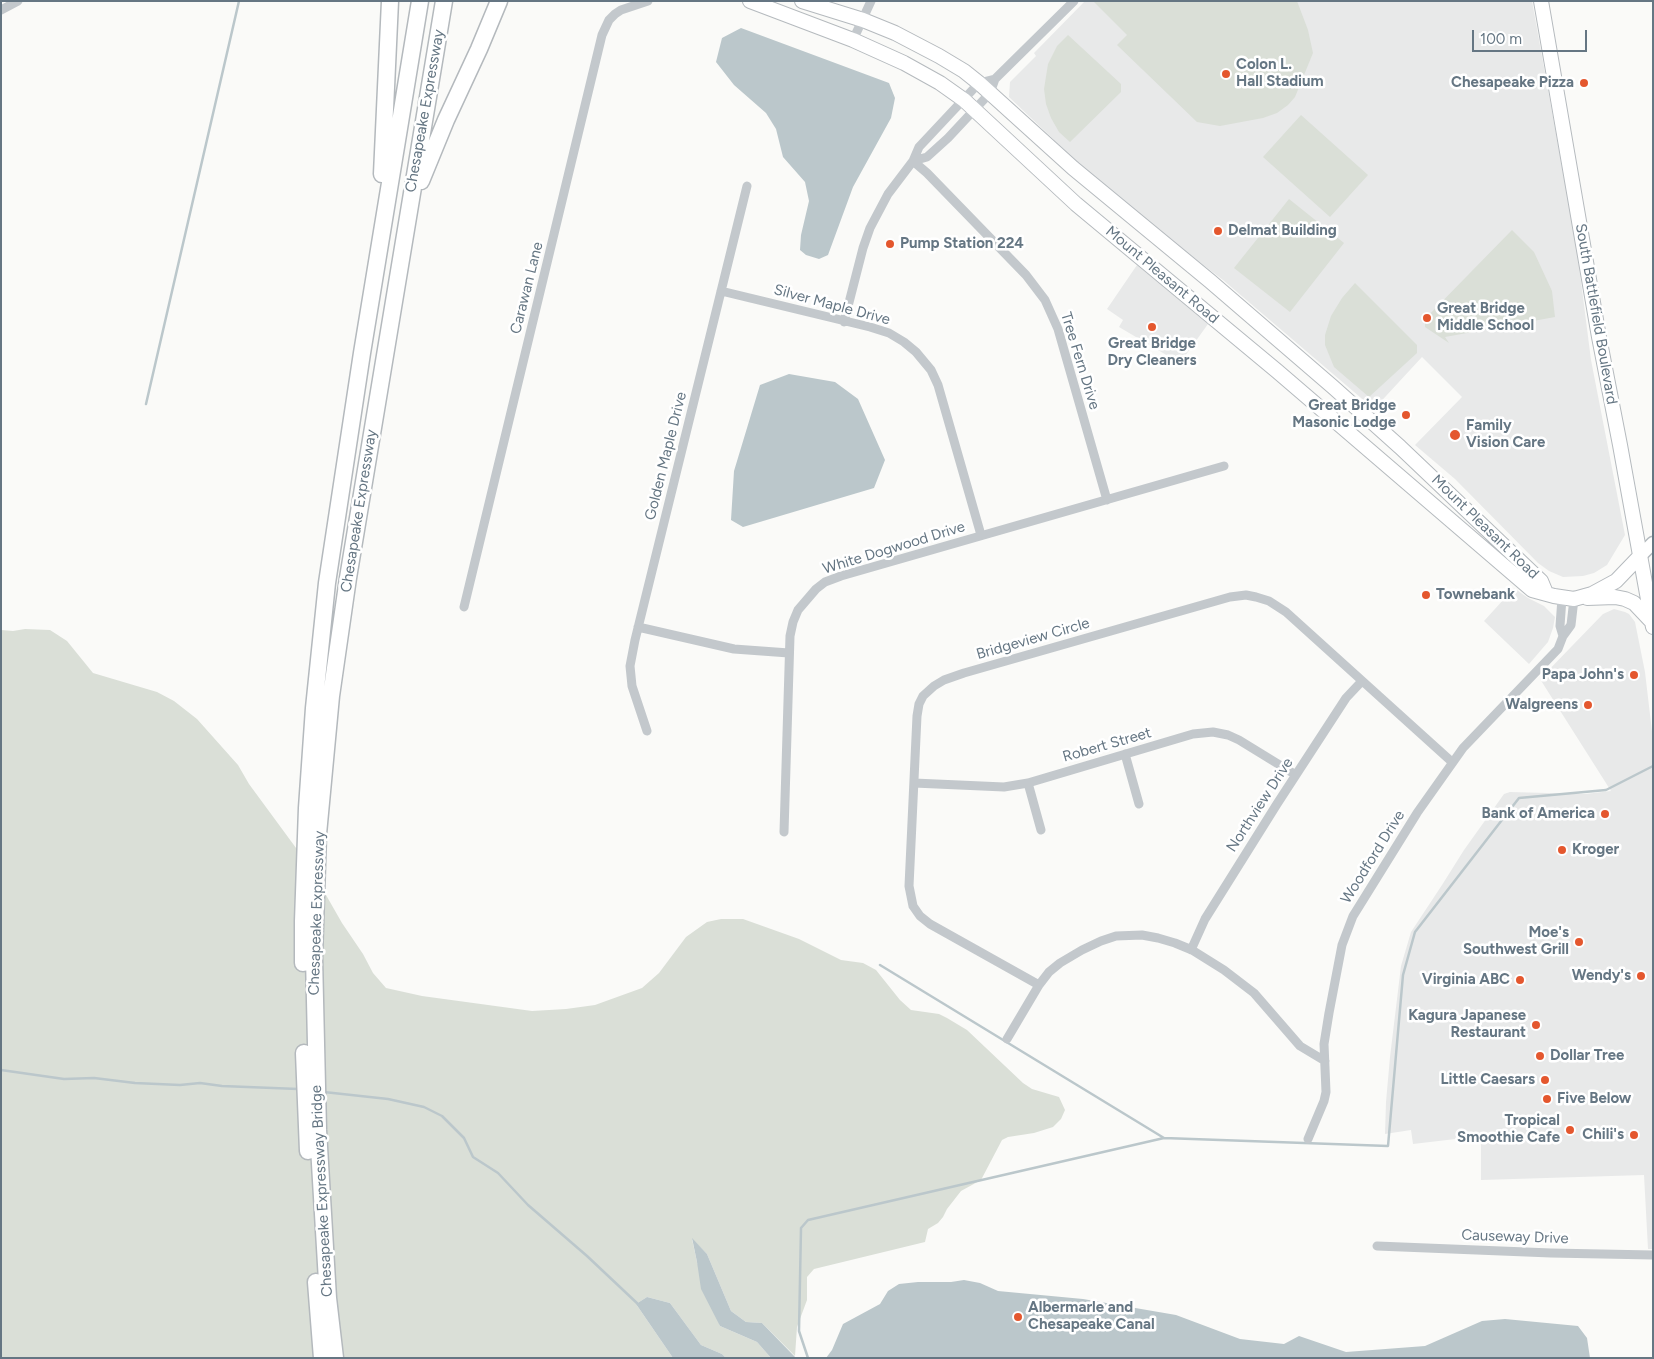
<!DOCTYPE html>
<html>
<head>
<meta charset="utf-8">
<style>
  body { margin:0 }
  #map { position:relative; width:1654px; height:1359px; overflow:hidden; background:#fafaf8; font-family:Figtree,sans-serif }
  canvas { display:block }
  .frame { position:absolute; inset:0; border:2px solid #657683; pointer-events:none }
  .scale { position:absolute; left:1472px; top:30px; width:115px; height:22px; box-sizing:border-box; border:2px solid #657683; border-top:0; padding-left:6px; font-size:15px; line-height:18px; white-space:nowrap; color:#657683; -webkit-text-stroke:4px #fff; paint-order:stroke }
</style>
</head>
<body>
<div id="map">
<canvas width="1654" height="1359"></canvas>
<div class="frame"></div>
<div class="scale">100 m</div>
</div>
<script>
const g = document.querySelector('canvas').getContext('2d');
g.lineJoin = 'round';
function fillPath(path, color) { g.fillStyle = color; g.fill(path, 'evenodd'); }
const toPath = rows => new Path2D(rows.map(r => 'M' + r).join(''));
function stroke(path, color, width, dash) { g.strokeStyle = color; g.lineWidth = width; g.lineCap = dash ? 'butt' : 'round'; g.setLineDash(dash || []); g.stroke(path); }
function write(font, color, halo, rows, align = 'center') {
  g.font = font + ' Figtree,sans-serif'; g.lineWidth = 5; g.setLineDash([]); g.textBaseline = 'middle'; g.strokeStyle = halo; g.fillStyle = color; for (const [text, x, y, turn = 0] of rows) {
    g.save(); g.translate(x, y); g.rotate((+turn || 0) * Math.PI / 180); g.textAlign = isNaN(turn) ? turn : align; if (halo) g.strokeText(text, 0, 0); g.fillText(text, 0, 0); g.restore();
  }
}
fillPath(toPath([
  [1085,1,1532,1,1577,250,1591,360,1625,535,1607,565,1594,573,1583,576,1563,577,1549,571,1538,563,1455,479,1415,445,1462,397,1422,357,1374,409,1223,280,1173,242,1111,191,1072,157,1009,97,1010,82,1036,56,1034,53],
  [1137,265,1208,324,1180,363,1119,327,1123,320,1107,309],
  [1514,588,1528,598,1544,606,1555,617,1553,628,1548,642,1529,664,1484,621],
  [1614,609,1625,612,1629,614,1635,622,1645,672,1653,740,1653,1249,1648,1249,1644,1175,1481,1180,1481,1136,1413,1144,1411,1130,1385,1134,1386,1102,1390,1057,1401,966,1411,932,1442,885,1464,850,1504,794,1510,792,1585,794,1611,791,1540,679,1603,614]
]), '#e8e9e9');
fillPath(toPath([
  [1093,1,1297,1,1308,30,1313,53,1295,97,1288,105,1277,113,1263,118,1220,126,1197,122,1117,45,1127,35],
  [1068,35,1121,84,1121,92,1070,142,1059,132,1051,118,1046,104,1044,89,1048,64,1057,46],
  [1301,115,1368,175,1330,217,1263,157],
  [1289,199,1344,243,1290,312,1234,268],
  [1512,230,1534,252,1552,291,1555,317,1445,337,1449,343,1425,327,1425,319],
  [1355,283,1417,345,1417,353,1369,397,1334,367,1325,345,1325,335,1331,316,1342,298],
  [25,629,50,630,67,641,93,673,157,692,174,701,197,719,238,765,249,784,310,867,342,923,363,954,373,973,386,988,422,996,532,1011,566,1009,595,1005,642,988,659,973,686,937,707,922,721,919,743,919,799,939,841,960,863,963,876,970,900,1000,911,1010,939,1014,947,1018,967,1030,1023,1083,1032,1089,1059,1097,1065,1110,1061,1119,1053,1127,1034,1133,1008,1137,1002,1140,981,1180,961,1191,947,1209,943,1217,938,1223,928,1229,925,1242,814,1269,807,1277,807,1300,797,1327,795,1356,762,1323,746,1322,731,1311,707,1254,692,1239,697,1262,720,1326,757,1342,771,1358,726,1358,722,1354,701,1345,670,1303,647,1297,636,1304,673,1358,1,1358,1,630,13,631]
]), '#dadfd7');
fillPath(toPath([
  [741,28,889,83,895,98,891,118,853,187,828,255,819,259,806,255,800,250,801,235,809,201,805,182,783,157,776,129,766,113,734,85,716,62,722,38],
  [789,374,835,382,858,399,885,460,874,488,743,527,731,520,734,471,760,385],
  [692,1238,707,1254,731,1311,746,1322,762,1323,796,1358,771,1358,757,1342,720,1326,701,1289,697,1262],
  [964,1280,980,1283,998,1291,1083,1299,1176,1315,1240,1339,1284,1344,1299,1336,1346,1352,1425,1346,1482,1321,1505,1319,1578,1326,1587,1338,1590,1358,826,1358,832,1350,843,1324,880,1304,888,1291,899,1284,918,1282,951,1282],
  [647,1297,670,1303,701,1345,722,1354,726,1358,673,1358,636,1304]
]), '#bbc7cb');
stroke(toPath([
  [146,404,239,1],
  [880,965,1164,1138],
  [1,1070,64,1079,94,1078,135,1083,180,1085,200,1083,222,1086,298,1089],
  [324,1092,388,1099,424,1107,442,1116,464,1138,473,1157,498,1173,528,1205,587,1256,639,1305],
  [808,1358,799,1331,801,1228,808,1220,1164,1138,1388,1146,1403,975,1415,932,1519,798,1606,790,1653,766]
]), '#bbc7cb', 2.5);
const secondary = toPath([
  [1640,556,1653,543]
]);
const primary = toPath([
  [750,1,853,40,904,63,940,83,964,100,1076,204,1277,371,1532,590,1554,596,1574,599,1592,594,1616,581,1640,556],
  [802,1,863,20,895,33,939,56,964,71,979,83,1073,168,1210,281,1333,387,1400,447,1541,581,1546,593],
  [1541,1,1599,337,1620,445,1653,627],
  [1587,598,1615,597,1625,599,1634,603,1652,622]
]);
const highway = toPath([
  [382,174,390,1],
  [421,181,446,120,479,49,499,1],
  [303,963,303,921,307,808,314,708,327,583,362,353,420,1],
  [304,1053,308,1151],
  [316,1282,322,1358],
  [335,1358,328,1298,318,1130,314,957,318,834,331,696,348,578,444,1]
]);
stroke(secondary, '#b3babf', 15);
stroke(primary, '#b5babe', 16);
stroke(highway, '#b4b9bd', 19);
stroke(toPath([
  [1,10,18,1],
  [853,40,871,1],
  [913,161,927,173,1026,275,1045,300,1058,329,1107,500],
  [913,161,927,157,948,138,990,93,995,79,1074,1],
  [721,291,870,327,889,333,904,342,916,352,931,370,938,385,981,535],
  [844,322,863,248,870,228,888,194,913,161,919,147,979,83,995,79],
  [1562,598,1560,626,1563,636],
  [464,607,602,35,609,20,615,14,621,10,648,1],
  [638,627,734,649,789,653],
  [647,731,632,686,630,666,635,640,747,186],
  [1125,754,1139,804],
  [914,783,1004,787,1028,783,1193,734,1213,732,1228,735,1239,740,1296,775],
  [1028,783,1041,830],
  [784,832,790,636,793,622,798,610,816,589,825,582,841,576,1224,466],
  [1191,950,1205,919,1277,804,1346,698,1362,681],
  [1039,985,930,924,920,916,913,906,909,886,917,716,919,704,923,696,934,686,944,680,964,673,1230,597,1246,595,1256,597,1269,601,1286,612,1452,762],
  [1007,1039,1039,985,1049,972,1060,963,1082,950,1101,941,1116,936,1142,935,1158,938,1175,943,1192,950,1224,970,1254,993,1300,1046,1325,1061],
  [1308,1139,1324,1101,1326,1092,1324,1044,1329,1013,1342,945,1353,916,1417,813,1463,748,1558,649,1563,636,1571,625,1574,599],
  [1377,1246,1551,1253,1653,1255]
]), '#c3c8cc', 9);
stroke(secondary, '#fff', 12);
stroke(primary, '#fff', 14);
stroke(highway, '#fff', 16);
for (const [x, y, r, color] of [
  [1226,74,5,"#e4572e"],
  [1584,83,5,"#e4572e"],
  [1218,231,5,"#e4572e"],
  [890,244,5,"#e4572e"],
  [1427,318,5,"#e4572e"],
  [1152,327,5,"#e4572e"],
  [1406,415,5,"#e4572e"],
  [1455,435,6,"#e4572e"],
  [1426,595,5,"#e4572e"],
  [1634,675,5,"#e4572e"],
  [1588,705,5,"#e4572e"],
  [1605,814,5,"#e4572e"],
  [1562,850,5,"#e4572e"],
  [1579,942,5,"#e4572e"],
  [1641,976,5,"#e4572e"],
  [1520,980,5,"#e4572e"],
  [1536,1025,5,"#e4572e"],
  [1540,1056,5,"#e4572e"],
  [1545,1080,5,"#e4572e"],
  [1547,1099,5,"#e4572e"],
  [1570,1130,5,"#e4572e"],
  [1634,1135,5,"#e4572e"],
  [1018,1317,5,"#e4572e"]
]) { const dot = new Path2D(); dot.arc(x, y, r, 0, 2 * Math.PI); g.fillStyle = color; g.fill(dot); stroke(dot, '#fff', 2); }
write('bold 15px', '#657683', '#fff', [
  ["Colon L.",1236,65,"left"],
  ["Hall Stadium",1236,82,"left"],
  ["Chesapeake Pizza",1574,83],
  ["Delmat Building",1228,231,"left"],
  ["Pump Station 224",900,244,"left"],
  ["Great Bridge",1437,309,"left"],
  ["Middle School",1437,326,"left"],
  ["Great Bridge",1152,344,"center"],
  ["Dry Cleaners",1152,361,"center"],
  ["Great Bridge",1396,406],
  ["Masonic Lodge",1396,423],
  ["Family",1466,426,"left"],
  ["Vision Care",1466,443,"left"],
  ["Townebank",1436,595,"left"],
  ["Papa John's",1624,675],
  ["Walgreens",1578,705],
  ["Bank of America",1595,814],
  ["Kroger",1572,850,"left"],
  ["Moe's",1569,933],
  ["Southwest Grill",1569,950],
  ["Wendy's",1631,976],
  ["Virginia ABC",1510,980],
  ["Kagura Japanese",1526,1016],
  ["Restaurant",1526,1033],
  ["Dollar Tree",1550,1056,"left"],
  ["Little Caesars",1535,1080],
  ["Five Below",1557,1099,"left"],
  ["Tropical",1560,1121],
  ["Smoothie Cafe",1560,1138],
  ["Chili's",1624,1135],
  ["Albermarle and",1028,1308,"left"],
  ["Chesapeake Canal",1028,1325,"left"]
], 'right');
write('15px', '#657683', '#fff', [
  ["Chesapeake Expressway",425,111,-80],
  ["Mount Pleasant Road",1162,275,40],
  ["Carawan Lane",527,288,-76],
  ["Silver Maple Drive",832,305,15],
  ["South Battlefield Boulevard",1596,314,80],
  ["Tree Fern Drive",1080,361,73],
  ["Golden Maple Drive",666,456,-76],
  ["Chesapeake Expressway",359,511,-81],
  ["Mount Pleasant Road",1485,527,44],
  ["White Dogwood Drive",894,548,-17],
  ["Bridgeview Circle",1033,639,-16],
  ["Robert Street",1107,745,-16],
  ["Northview Drive",1260,805,-57],
  ["Woodford Drive",1373,857,-58],
  ["Chesapeake Expressway",317,913,-88],
  ["Chesapeake Expressway Bridge",322,1191,-93],
  ["Causeway Drive",1515,1237,2]
]);
</script>
</body>
</html>
